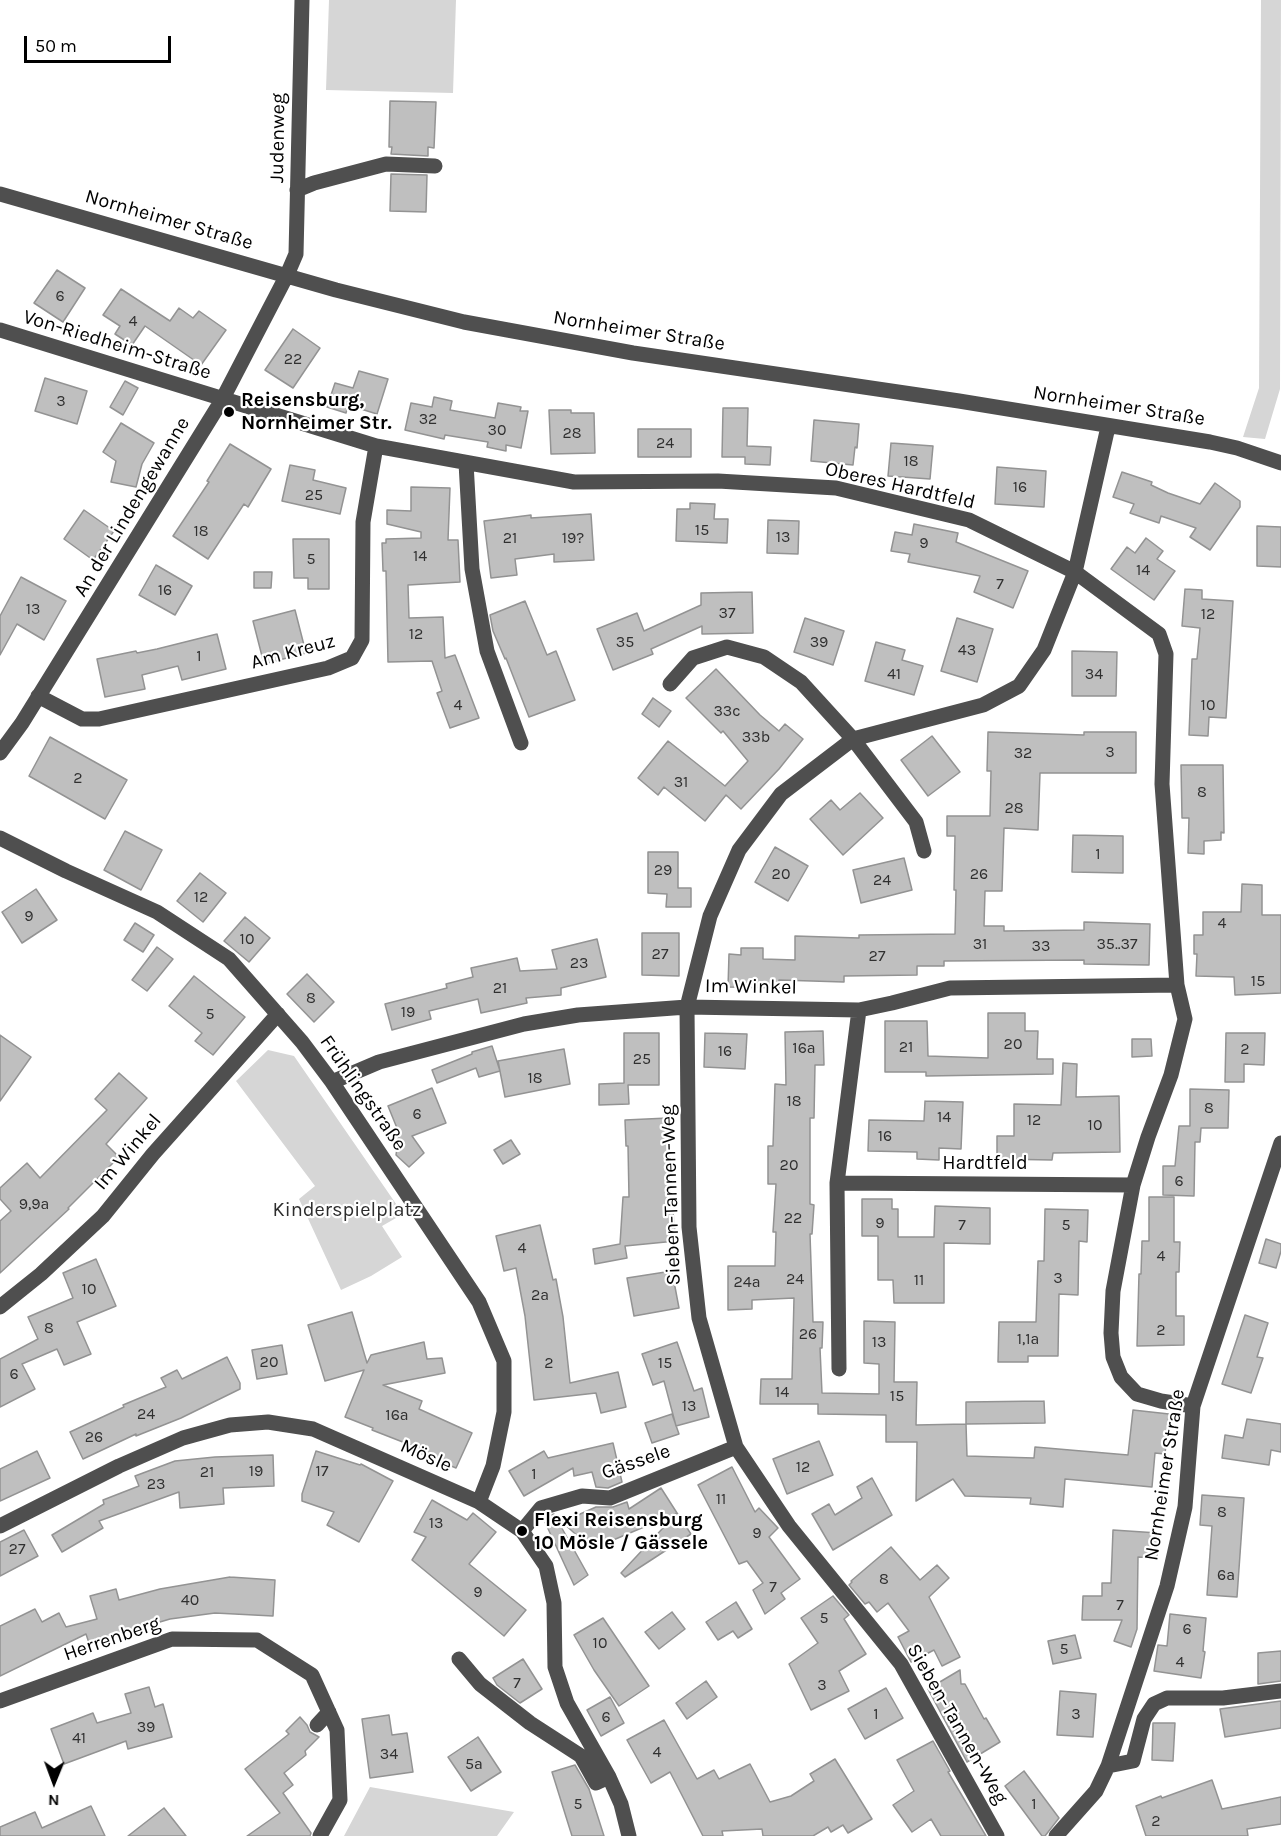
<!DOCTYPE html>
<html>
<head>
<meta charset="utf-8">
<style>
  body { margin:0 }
  #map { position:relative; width:1281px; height:1836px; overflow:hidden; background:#fff; font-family:Karla,sans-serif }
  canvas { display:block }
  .north { position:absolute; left:24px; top:1752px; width:60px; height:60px; -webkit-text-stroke:4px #fff; paint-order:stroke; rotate:181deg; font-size:16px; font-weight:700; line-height:24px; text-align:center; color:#000 }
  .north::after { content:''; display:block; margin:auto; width:21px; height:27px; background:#000; clip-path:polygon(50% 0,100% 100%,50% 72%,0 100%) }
  .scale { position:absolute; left:24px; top:36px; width:147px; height:27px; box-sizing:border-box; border:3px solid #000; border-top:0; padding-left:8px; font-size:18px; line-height:21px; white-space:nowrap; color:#000; -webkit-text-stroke:4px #fff; paint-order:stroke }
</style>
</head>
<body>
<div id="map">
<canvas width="1281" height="1836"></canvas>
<div class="north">N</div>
<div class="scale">50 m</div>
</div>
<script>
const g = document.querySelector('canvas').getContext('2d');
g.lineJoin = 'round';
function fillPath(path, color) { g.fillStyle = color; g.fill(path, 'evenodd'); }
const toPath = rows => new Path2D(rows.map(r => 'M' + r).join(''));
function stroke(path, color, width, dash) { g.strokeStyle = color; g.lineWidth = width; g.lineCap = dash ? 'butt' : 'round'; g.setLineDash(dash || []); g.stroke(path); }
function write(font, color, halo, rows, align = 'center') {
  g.font = font + ' Karla,sans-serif'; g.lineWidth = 4.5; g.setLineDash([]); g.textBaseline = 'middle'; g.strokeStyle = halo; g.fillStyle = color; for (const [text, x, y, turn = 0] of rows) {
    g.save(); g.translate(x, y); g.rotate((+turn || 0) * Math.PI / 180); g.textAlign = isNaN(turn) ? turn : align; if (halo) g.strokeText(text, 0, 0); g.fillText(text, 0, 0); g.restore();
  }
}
fillPath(toPath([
  [329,0,456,0,453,93,326,90],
  [1261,0,1281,0,1280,389,1265,439,1243,437,1259,388],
  [268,1050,294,1056,403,1214,382,1226,402,1257,371,1276,341,1290,299,1199,315,1186,236,1081],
  [370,1787,514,1812,497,1836,344,1836]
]), '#d6d6d6');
const building = toPath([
  [390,101,436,102,434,148,428,147,428,156,391,154,392,147,389,147,390,101],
  [391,174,427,175,426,212,390,211,391,174],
  [57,270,85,288,63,322,34,303,57,270],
  [121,289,170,321,179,308,193,318,199,311,226,330,201,365,145,326,132,345,115,334,120,326,103,315,121,289],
  [293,329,320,348,293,388,265,370,293,329],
  [359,371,388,379,377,414,348,405,346,413,327,407,335,383,353,388,359,371],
  [45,378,87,391,77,424,35,411,45,378],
  [125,381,138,388,123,415,110,407,125,381],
  [434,397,452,401,450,410,495,418,498,403,521,407,520,411,528,411,521,448,506,445,506,451,487,447,488,442,445,435,444,439,405,430,411,403,432,407,434,397],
  [723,408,748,408,747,446,771,447,770,465,745,464,745,457,722,457,723,408],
  [549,410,571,410,571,413,594,413,595,453,551,454,549,410],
  [814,420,859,424,857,448,855,447,853,465,811,461,814,420],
  [121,423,154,443,142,464,136,487,111,482,116,461,103,452,121,423],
  [638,429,691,429,691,457,638,457,638,429],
  [891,443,933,446,930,479,888,476,891,443],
  [230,444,271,469,248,507,244,504,208,559,173,536,209,482,207,481,230,444],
  [290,465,315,470,313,480,346,488,340,514,282,501,290,465],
  [997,467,1046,471,1044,507,995,504,997,467],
  [1122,472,1152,482,1151,485,1168,493,1200,504,1215,483,1240,501,1240,507,1210,550,1190,537,1196,528,1161,516,1159,523,1130,513,1134,504,1113,497,1122,472],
  [411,487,450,488,448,540,458,540,460,582,408,585,409,618,443,617,445,658,455,655,479,718,450,728,437,693,442,691,432,661,388,662,386,571,383,571,382,543,386,543,386,539,421,538,421,532,387,524,387,510,411,511,411,487],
  [690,503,715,504,714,519,728,519,727,543,676,541,677,509,690,509,690,503],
  [84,510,114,531,93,560,64,539,84,510],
  [591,514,594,560,554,562,554,554,515,559,517,575,491,578,484,521,531,515,531,518,591,514],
  [768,520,799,521,798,554,767,553,768,520],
  [914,524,958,533,956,542,1028,571,1013,608,974,592,980,576,908,562,910,554,891,551,895,532,912,535,914,524],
  [1257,526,1281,527,1281,567,1257,566,1257,526],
  [1146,538,1163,551,1157,559,1175,571,1154,600,1111,569,1127,547,1135,553,1146,538],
  [293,539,329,539,329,589,308,589,308,578,294,578,293,539],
  [156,565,192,586,175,615,139,595,156,565],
  [254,572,272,572,271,588,254,588,254,572],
  [21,577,66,601,44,640,17,624,0,655,0,616,21,577],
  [1185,589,1202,590,1202,599,1233,601,1226,718,1209,717,1208,736,1189,735,1192,659,1197,659,1200,628,1182,626,1185,589],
  [752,592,753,633,702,634,702,626,651,649,653,654,613,670,597,629,637,613,644,631,701,605,701,593,752,592],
  [525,601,547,655,556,651,575,700,529,717,506,658,505,659,493,631,490,615,525,601],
  [295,610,306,653,264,664,253,621,295,610],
  [805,618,844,631,833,665,794,652,805,618],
  [957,618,993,629,977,682,941,671,957,618],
  [217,634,226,669,182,680,178,666,142,675,145,689,105,697,97,659,136,651,137,653,157,649,217,634],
  [876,642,905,650,902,660,923,666,914,695,865,681,876,642],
  [1072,651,1117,652,1116,696,1072,696,1072,651],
  [716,669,760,715,779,731,785,724,803,739,779,769,741,809,726,795,705,821,664,787,658,795,638,778,668,741,725,786,748,761,723,731,721,733,686,698,716,669],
  [653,698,671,711,659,727,642,714,653,698],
  [988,732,1084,735,1084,732,1136,732,1136,773,1040,773,1038,830,1004,828,1002,891,985,891,984,926,1004,926,1004,931,1084,930,1084,922,1150,924,1149,965,1084,964,1084,960,944,961,944,966,917,966,917,975,844,976,844,982,779,980,779,988,728,987,729,954,741,955,741,948,763,948,763,959,795,960,795,936,859,938,859,935,955,934,956,890,954,890,955,836,947,836,947,816,990,816,991,771,987,771,988,732],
  [932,736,960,772,928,796,901,760,932,736],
  [50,737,127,780,105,819,29,776,50,737],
  [1181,765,1223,765,1224,833,1221,832,1221,840,1204,841,1204,854,1188,853,1189,818,1182,818,1181,765],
  [860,793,883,818,843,855,810,819,831,800,840,810,860,793],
  [125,831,162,850,141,890,104,870,125,831],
  [1073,835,1123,836,1123,873,1072,872,1073,835],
  [775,847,808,866,788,901,755,882,775,847],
  [648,852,678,852,678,888,691,888,691,907,666,907,667,894,648,893,648,852],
  [904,858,912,890,861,903,853,870,904,858],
  [200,873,226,893,203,922,177,901,200,873],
  [1242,884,1262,885,1262,915,1281,915,1281,993,1235,995,1234,977,1196,976,1197,954,1194,954,1194,935,1203,935,1203,912,1241,912,1242,884],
  [36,889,57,920,22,943,2,912,36,889],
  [245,917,270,938,249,962,224,941,245,917],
  [135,923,154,935,143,952,124,940,135,923],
  [642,933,679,933,679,976,642,975,642,933],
  [597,939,606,977,561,988,561,995,526,998,527,1003,481,1013,478,999,429,1011,431,1019,392,1030,385,1004,447,988,446,984,473,977,471,968,517,958,520,971,557,969,552,950,597,939],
  [157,947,173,959,147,991,132,980,157,947],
  [307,974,334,1002,314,1022,287,994,307,974],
  [194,976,245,1017,213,1055,195,1041,202,1033,169,1006,194,976],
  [988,1013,1025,1013,1025,1031,1038,1031,1037,1059,1053,1059,1053,1074,926,1076,926,1072,885,1072,885,1021,927,1021,928,1056,988,1058,988,1013],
  [823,1031,824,1065,815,1065,814,1118,810,1118,810,1204,814,1205,812,1234,810,1234,813,1322,823,1322,822,1348,820,1348,822,1393,879,1394,879,1364,864,1363,864,1321,895,1322,894,1382,917,1382,916,1425,966,1424,967,1456,1034,1458,1035,1447,1128,1455,1133,1410,1169,1414,1165,1454,1155,1453,1152,1487,1065,1479,1063,1507,1030,1504,1031,1498,965,1496,953,1479,916,1501,917,1442,886,1442,886,1415,818,1414,818,1404,760,1404,761,1379,792,1379,794,1298,752,1300,752,1309,728,1310,728,1266,775,1266,776,1232,773,1232,776,1184,768,1184,768,1146,773,1146,775,1084,786,1085,785,1032,823,1031],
  [624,1033,659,1033,659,1085,628,1085,629,1104,599,1105,599,1084,624,1083,624,1033],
  [705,1033,747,1034,745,1069,704,1067,705,1033],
  [1226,1033,1265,1033,1264,1065,1244,1064,1244,1082,1225,1082,1226,1033],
  [0,1035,31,1057,0,1101,0,1035],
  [1132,1039,1151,1039,1152,1056,1132,1057,1132,1039],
  [492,1046,500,1071,479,1077,476,1068,437,1083,432,1070,472,1054,472,1052,492,1046],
  [564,1049,570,1084,505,1097,498,1061,564,1049],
  [1063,1063,1077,1064,1076,1097,1119,1096,1120,1152,1053,1153,1052,1160,997,1159,997,1136,1014,1136,1014,1104,1061,1105,1063,1063],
  [119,1073,147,1098,106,1144,119,1157,68,1208,69,1209,0,1273,0,1221,11,1211,0,1199,0,1188,27,1163,40,1178,107,1110,95,1099,119,1073],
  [432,1088,446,1123,412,1136,424,1153,409,1167,396,1155,399,1133,388,1106,432,1088],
  [1190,1089,1229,1090,1228,1128,1201,1128,1200,1142,1195,1142,1194,1196,1163,1195,1163,1166,1175,1166,1179,1126,1190,1126,1190,1089],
  [925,1101,963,1102,961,1149,939,1148,939,1160,917,1159,917,1152,868,1151,869,1120,924,1121,925,1101],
  [668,1118,670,1212,673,1212,676,1241,625,1246,627,1258,595,1264,593,1249,620,1244,623,1197,629,1197,628,1146,626,1146,625,1120,668,1118],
  [511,1140,520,1154,503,1164,494,1150,511,1140],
  [1149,1197,1174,1197,1174,1242,1180,1242,1179,1272,1176,1272,1176,1316,1184,1316,1184,1345,1137,1346,1139,1274,1141,1274,1142,1241,1149,1241,1149,1197],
  [862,1199,892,1199,892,1209,898,1209,898,1237,934,1237,935,1206,990,1208,990,1244,944,1243,944,1303,894,1303,893,1280,878,1280,878,1236,862,1236,862,1199],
  [1045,1209,1088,1210,1087,1242,1079,1241,1078,1295,1059,1294,1058,1356,1028,1356,1028,1362,998,1362,999,1322,1036,1322,1038,1261,1044,1261,1045,1209],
  [540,1225,553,1280,556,1279,563,1317,570,1383,618,1372,626,1407,601,1413,596,1393,534,1400,525,1316,516,1268,504,1271,496,1236,540,1225],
  [1266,1239,1281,1244,1281,1251,1276,1268,1259,1263,1266,1239],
  [96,1259,116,1306,77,1322,91,1354,64,1365,57,1349,22,1364,35,1389,0,1407,0,1359,38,1339,28,1317,73,1298,63,1273,96,1259],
  [672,1271,679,1308,634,1316,627,1278,672,1271],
  [352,1312,367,1363,371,1355,424,1342,427,1359,442,1358,445,1373,383,1385,422,1401,419,1409,472,1433,456,1468,411,1449,413,1446,372,1430,373,1428,345,1417,364,1370,325,1381,308,1325,352,1312],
  [1245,1315,1268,1323,1257,1357,1263,1358,1251,1393,1222,1384,1245,1315],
  [677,1342,694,1391,702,1388,709,1417,676,1426,664,1381,653,1385,642,1354,677,1342],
  [282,1345,287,1374,257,1379,252,1350,282,1345],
  [227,1357,240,1383,240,1389,181,1418,136,1436,136,1434,83,1459,70,1432,124,1407,123,1405,166,1387,161,1378,177,1370,182,1379,227,1357],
  [1044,1401,1045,1423,966,1424,966,1402,1044,1401],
  [672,1414,679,1434,652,1443,645,1423,672,1414],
  [1247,1419,1281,1424,1281,1452,1271,1450,1269,1465,1222,1458,1225,1435,1243,1438,1247,1419],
  [819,1441,833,1475,787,1494,773,1459,819,1441],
  [613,1443,622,1482,608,1488,596,1487,592,1472,574,1476,573,1468,524,1496,509,1471,544,1451,548,1458,613,1443],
  [37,1451,50,1478,0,1501,0,1469,37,1451],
  [316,1451,360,1465,361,1464,393,1481,359,1542,327,1525,334,1512,302,1501,302,1494,316,1451],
  [273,1455,274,1486,223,1488,224,1504,180,1508,179,1492,99,1521,103,1528,62,1552,52,1535,104,1504,103,1500,139,1486,135,1476,175,1461,215,1457,273,1455],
  [732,1467,755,1512,759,1508,778,1528,769,1537,800,1579,781,1593,785,1599,765,1614,753,1590,763,1583,747,1561,739,1564,698,1485,732,1467],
  [872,1478,892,1515,833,1550,812,1514,829,1504,835,1515,862,1498,857,1487,872,1478],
  [661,1488,677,1513,592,1549,562,1522,596,1507,613,1507,627,1502,629,1509,661,1488],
  [1202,1495,1244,1498,1237,1597,1207,1595,1212,1526,1200,1525,1202,1495],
  [432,1500,467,1520,473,1513,496,1532,469,1564,526,1610,504,1636,412,1560,426,1537,414,1532,432,1500],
  [677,1513,691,1534,625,1577,621,1573,677,1513],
  [554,1514,588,1575,574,1585,544,1520,547,1517,554,1514],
  [24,1530,38,1556,0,1576,0,1542,24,1530],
  [1113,1530,1158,1533,1157,1558,1138,1557,1137,1629,1131,1647,1114,1641,1122,1620,1082,1620,1083,1596,1102,1596,1102,1583,1111,1583,1113,1530],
  [891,1547,920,1580,937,1565,949,1578,929,1597,960,1657,942,1666,934,1650,911,1662,898,1637,909,1631,888,1603,877,1612,869,1602,865,1604,849,1585,852,1582,851,1581,891,1547],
  [230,1577,275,1580,273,1616,215,1613,170,1619,89,1643,86,1634,0,1676,0,1626,35,1609,42,1622,59,1613,66,1627,97,1619,90,1596,116,1589,119,1600,160,1589,230,1577],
  [833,1596,849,1615,844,1619,866,1654,839,1671,849,1691,811,1710,789,1664,818,1643,801,1618,833,1596],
  [736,1602,752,1629,738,1638,733,1631,718,1640,706,1622,736,1602],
  [672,1612,685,1629,659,1649,645,1632,672,1612],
  [1170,1614,1206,1618,1203,1651,1205,1652,1201,1678,1154,1671,1158,1645,1167,1646,1170,1614],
  [603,1618,649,1686,619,1706,594,1670,574,1635,603,1618],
  [1075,1635,1081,1658,1053,1664,1048,1641,1075,1635],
  [1281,1651,1281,1681,1258,1684,1258,1653,1281,1651],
  [523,1659,542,1689,520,1703,497,1685,493,1678,523,1659],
  [960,1670,961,1684,965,1684,984,1719,986,1718,1000,1742,967,1762,928,1689,960,1670],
  [706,1681,717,1697,687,1719,676,1703,706,1681],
  [149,1687,155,1707,163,1704,172,1737,128,1749,126,1741,64,1764,51,1729,93,1713,97,1723,131,1713,125,1694,149,1687],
  [886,1688,903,1718,865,1739,848,1709,886,1688],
  [1060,1691,1096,1694,1093,1737,1057,1735,1060,1691],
  [610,1697,624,1723,601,1736,587,1710,610,1697],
  [1281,1701,1281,1728,1225,1737,1220,1709,1281,1701],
  [389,1715,392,1735,407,1733,413,1772,370,1778,362,1719,389,1715],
  [300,1717,307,1725,310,1732,319,1737,305,1751,306,1755,284,1773,293,1785,283,1793,311,1833,310,1836,247,1836,280,1813,245,1769,289,1734,286,1731,300,1717],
  [664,1720,697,1779,714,1770,719,1779,750,1764,770,1802,791,1796,814,1781,810,1774,835,1759,872,1819,848,1833,843,1825,831,1832,828,1827,813,1836,763,1836,762,1829,722,1831,723,1836,703,1836,670,1772,651,1783,627,1740,664,1720],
  [1153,1723,1175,1723,1173,1761,1152,1760,1153,1723],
  [478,1737,501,1772,471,1791,448,1757,478,1737],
  [933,1741,950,1771,948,1772,986,1836,941,1836,931,1819,912,1832,893,1805,914,1791,897,1760,933,1741],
  [575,1765,589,1789,604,1836,572,1836,552,1772,575,1765],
  [1024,1771,1059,1818,1045,1836,1042,1836,1005,1786,1024,1771],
  [1212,1780,1222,1809,1281,1797,1281,1824,1247,1829,1248,1836,1146,1836,1136,1806,1161,1796,1162,1798,1212,1780],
  [91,1806,105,1836,0,1836,0,1827,35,1812,42,1828,91,1806],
  [164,1808,186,1836,128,1836,164,1808]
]);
fillPath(building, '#bfbfbf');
stroke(building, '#939393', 1.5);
stroke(toPath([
  [297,190,314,183,386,164,435,166],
  [0,194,336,290,464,322,633,353,959,401,1210,442,1237,448,1281,463],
  [0,330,376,446,574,482,718,481,836,488,969,520,1075,572,1159,634,1166,654,1162,784,1177,985,1185,1019,1171,1075,1148,1137,1133,1185,1113,1291,1111,1333,1113,1357,1121,1377,1137,1394,1161,1401,1193,1406],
  [466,463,472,569,487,651,521,743],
  [670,684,693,658,727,647,764,657,801,682,853,739,916,822,924,851],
  [38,696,82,719,99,719,328,668,352,658,362,640,363,522,376,446],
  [0,753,22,723,222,400,287,275,296,254,302,0],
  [0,838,66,871,157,912,229,959,302,1042,332,1082,479,1302,504,1361,504,1412,493,1466,479,1502],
  [332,1082,379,1062,524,1024,578,1015,687,1007,859,1010,892,1003,950,988,1177,985],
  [837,1183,1133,1185],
  [0,1307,41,1274,103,1216,153,1154,278,1014],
  [839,1369,837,1183,859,1010],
  [0,1526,119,1466,183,1438,230,1425,268,1422,313,1429,479,1502,522,1531,546,1566,554,1603,555,1667,567,1703,609,1777,621,1804,629,1836],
  [522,1531,541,1508,582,1496,610,1498,736,1447],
  [459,1659,480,1684,530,1723,581,1756,596,1783,609,1777],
  [0,1701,172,1639,257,1640,312,1675,337,1730,340,1800,320,1836],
  [317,1725,329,1712],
  [1108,1766,1133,1761,1144,1719,1154,1704,1167,1698,1223,1698,1281,1691],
  [997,1836,901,1664,789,1526,736,1447,699,1318,689,1227,687,1007,710,916,739,850,781,794,853,739,983,705,1019,686,1044,650,1075,572,1108,427],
  [1056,1836,1096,1791,1108,1766,1167,1586,1185,1507,1193,1406,1281,1143]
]), '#4f4f4f', 15);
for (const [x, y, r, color] of [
  [229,412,6,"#000"],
  [522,1531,6,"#000"]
]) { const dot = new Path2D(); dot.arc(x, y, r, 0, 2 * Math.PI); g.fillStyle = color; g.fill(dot); stroke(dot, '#fff', 2); }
write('16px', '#303030', null, [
  ["6",60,296],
  ["4",133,321],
  ["22",293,359],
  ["3",61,401],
  ["32",428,419],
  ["30",497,430],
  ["28",572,433],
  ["24",665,443],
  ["18",911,461],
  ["16",1020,487],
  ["25",314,495],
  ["15",702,530],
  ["18",201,531],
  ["13",783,537],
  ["21",510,538],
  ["19?",573,538],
  ["9",924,543],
  ["14",420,556],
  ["5",311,559],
  ["14",1143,570],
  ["7",1000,584],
  ["16",165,590],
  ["13",33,609],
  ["37",727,613],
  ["12",1208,614],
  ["12",416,634],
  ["35",625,642],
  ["39",819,642],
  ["43",967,650],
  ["1",199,656],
  ["41",894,674],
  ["34",1094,674],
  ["4",458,705],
  ["10",1208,705],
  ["33c",727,711],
  ["33b",756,737],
  ["3",1110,752],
  ["32",1023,753],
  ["2",78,778],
  ["31",681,782],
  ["8",1202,792],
  ["28",1014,808],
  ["1",1098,854],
  ["29",663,870],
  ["20",781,874],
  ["26",979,874],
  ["24",882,880],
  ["12",201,897],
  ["9",29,916],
  ["4",1222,923],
  ["10",247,939],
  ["31",980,944],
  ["35..37",1117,944],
  ["33",1041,946],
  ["27",660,954],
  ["27",877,956],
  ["23",579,963],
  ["15",1258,981],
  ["21",500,988],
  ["8",311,998],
  ["19",408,1012],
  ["5",210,1014],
  ["20",1013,1044],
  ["21",906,1047],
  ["16a",804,1048],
  ["2",1245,1049],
  ["16",725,1051],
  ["25",642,1059],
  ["18",535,1078],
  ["18",794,1101],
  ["8",1209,1108],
  ["6",417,1114],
  ["14",944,1117],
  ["12",1034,1120],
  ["10",1095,1125],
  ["16",885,1136],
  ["20",789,1165],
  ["6",1179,1181],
  ["9,9a",34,1204],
  ["22",793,1218],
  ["9",880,1223],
  ["7",962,1225],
  ["5",1066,1225],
  ["4",522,1248],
  ["4",1161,1256],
  ["3",1058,1278],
  ["24",795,1279],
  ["11",919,1280],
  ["24a",747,1282],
  ["10",89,1289],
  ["2a",540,1295],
  ["8",49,1328],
  ["2",1161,1330],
  ["26",808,1334],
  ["1,1a",1028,1339],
  ["13",879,1342],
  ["20",269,1362],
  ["2",549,1363],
  ["15",665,1363],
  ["6",14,1374],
  ["14",782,1392],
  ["15",897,1396],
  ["13",689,1406],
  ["24",146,1414],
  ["16a",397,1415],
  ["26",94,1437],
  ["12",803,1467],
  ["19",256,1471],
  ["17",322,1471],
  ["21",207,1472],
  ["1",534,1474],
  ["23",156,1484],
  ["11",721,1499],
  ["8",1222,1512],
  ["13",436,1523],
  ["9",757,1533],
  ["27",17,1549],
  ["6a",1226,1575],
  ["8",884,1579],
  ["7",773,1587],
  ["9",478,1592],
  ["40",190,1600],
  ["7",1120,1605],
  ["5",824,1618],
  ["6",1187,1629],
  ["10",600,1643],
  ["5",1064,1649],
  ["4",1180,1662],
  ["7",517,1683],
  ["3",822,1685],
  ["1",876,1714],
  ["3",1076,1714],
  ["6",606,1717],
  ["39",146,1727],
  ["41",79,1738],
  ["4",657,1752],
  ["34",389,1754],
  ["5a",474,1764],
  ["5",578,1804],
  ["1",1034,1804],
  ["2",1156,1821]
]);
write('20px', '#000', '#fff', [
  ["Judenweg",278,138,-89],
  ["Nornheimer Straße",169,220,16],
  ["Nornheimer Straße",639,331,9],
  ["Von-Riedheim-Straße",117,345,17],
  ["Nornheimer Straße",1119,406,9],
  ["Oberes Hardtfeld",900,486,13],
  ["An der Lindengewanne",132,507,-59],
  ["Am Kreuz",293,652,-15],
  ["Im Winkel",751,987,1],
  ["Frühlingstraße",363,1093,55],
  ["Im Winkel",128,1152,-50],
  ["Hardtfeld",985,1163],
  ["Sieben-Tannen-Weg",671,1195,-92],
  ["Mösle",426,1456,24],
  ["Gässele",636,1462,-19],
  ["Nornheimer Straße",1165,1475,-81],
  ["Herrenberg",112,1639,-19],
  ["Sieben-Tannen-Weg",957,1724,60]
]);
write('bold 20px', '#000', '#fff', [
  ["Reisensburg,",241,400],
  ["Nornheimer Str.",241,423],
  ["Flexi Reisensburg",534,1520],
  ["10 Mösle / Gässele",534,1543]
], 'left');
write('20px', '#2d2d2d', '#fff', [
  ["Kinderspielplatz",347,1210]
]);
</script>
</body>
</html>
